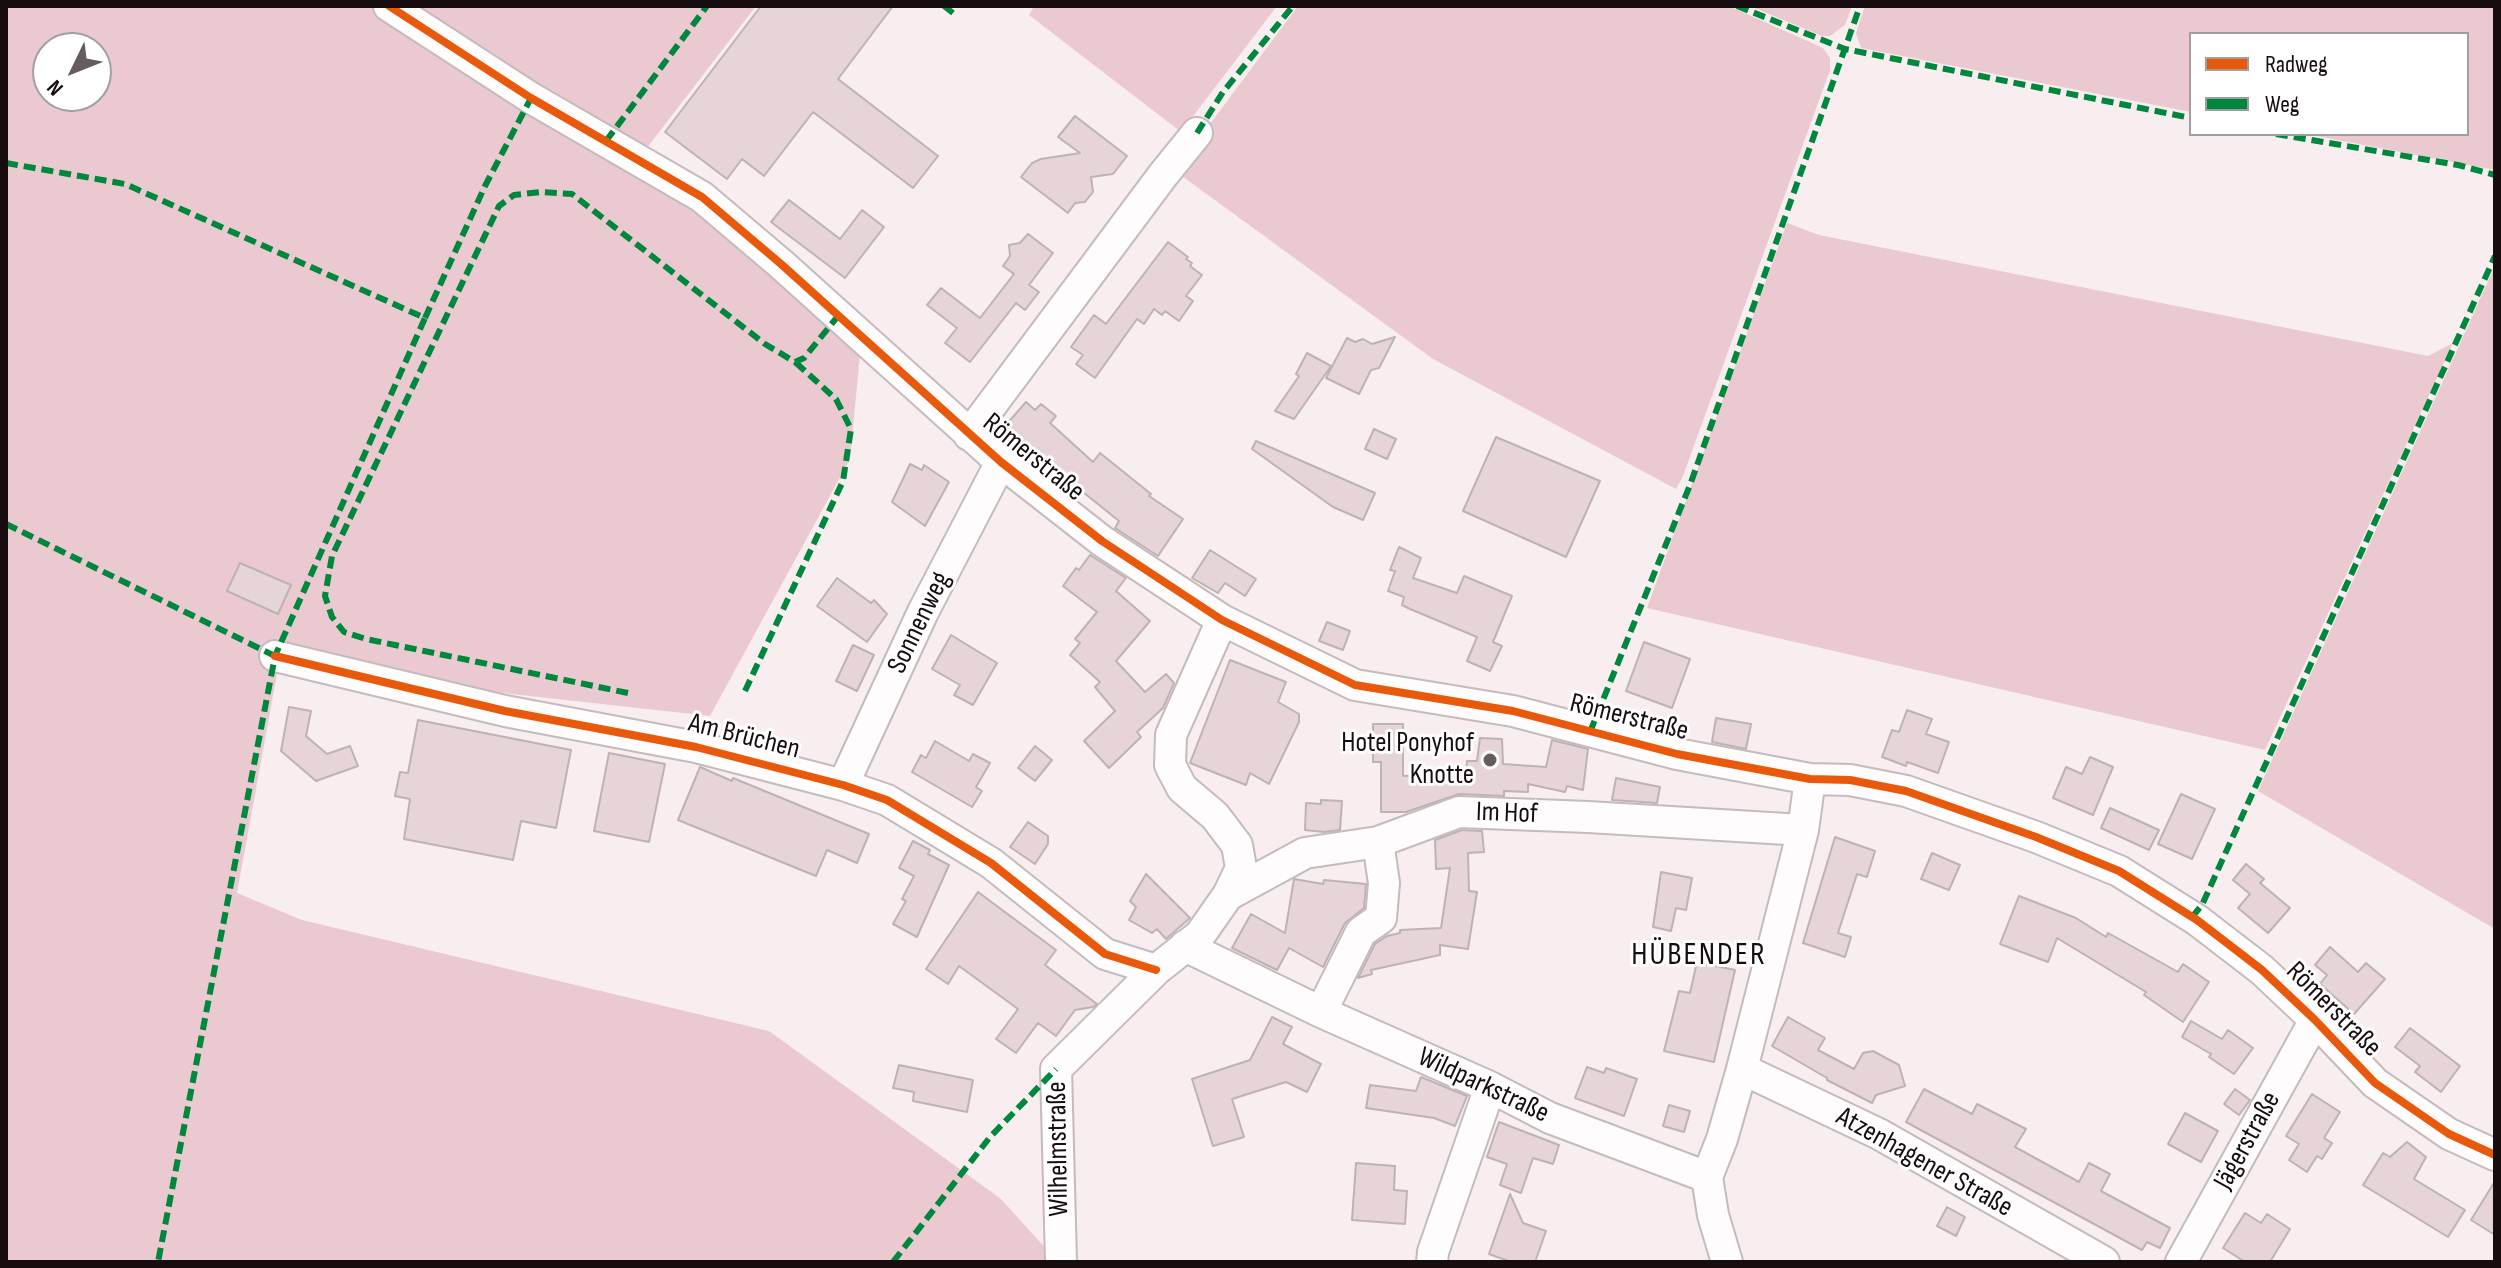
<!DOCTYPE html>
<html>
<head>
<meta charset="utf-8">
<style>
  body { margin:0 }
  #map { position:relative; width:2501px; height:1268px; overflow:hidden; background:#f8edef; font-family:"Sofia Sans Condensed",sans-serif }
  canvas { display:block }
  .frame { position:absolute; inset:0; border:8px solid #170c0e; pointer-events:none }
  .legend { position:absolute; left:2189px; top:32px; width:280px; height:104px; box-sizing:border-box; background:#fff; border:2px solid #a29e9f; margin:0; padding:10px 14px; list-style:none; font-size:24px; color:#170c0e }
  .legend li { display:flex; align-items:center; gap:16px; height:40px }
  .legend b { width:40px; border:2px solid #a29e9f }
  .north { position:absolute; left:32px; top:32px; width:80px; height:80px; box-sizing:border-box; background:#fff; border:2px solid #a29e9f; border-radius:50%; rotate:227deg; font-size:22px; font-weight:700; line-height:32px; text-align:center; color:#170c0e }
  .north::after { content:''; display:block; margin:auto; width:28px; height:36px; background:#665b5d; clip-path:polygon(50% 0,100% 100%,50% 72%,0 100%) }
</style>
</head>
<body>
<div id="map">
<canvas width="2501" height="1268"></canvas>
<div class="frame"></div>
<ul class="legend">
<li><b style="height:10px;background:#e8590c"></b>Radweg</li>
<li><b style="height:10px;background:#00873e"></b>Weg</li>
</ul>
<div class="north">N</div>
</div>
<script>
const g = document.querySelector('canvas').getContext('2d');
g.lineJoin = 'round';
function fillPath(path, color) { g.fillStyle = color; g.fill(path, 'evenodd'); }
const toPath = rows => new Path2D(rows.map(r => 'M' + r).join(''));
function stroke(path, color, width, dash) { g.strokeStyle = color; g.lineWidth = width; g.lineCap = dash ? 'butt' : 'round'; g.setLineDash(dash || []); g.stroke(path); }
function write(font, color, halo, rows, align = 'center') {
  g.font = font + ' "Sofia Sans Condensed",sans-serif'; g.lineWidth = 6; g.setLineDash([]); g.textBaseline = 'middle'; g.strokeStyle = halo; g.fillStyle = color; for (const [text, x, y, turn = 0] of rows) {
    g.save(); g.translate(x, y); g.rotate((+turn || 0) * Math.PI / 180); g.textAlign = isNaN(turn) ? turn : align; if (halo) g.strokeText(text, 0, 0); g.fillText(text, 0, 0); g.restore();
  }
}
fillPath(toPath([
  [6,6,756,6,643,153,862,333,850,459,710,716,278,668,237,893,302,920,769,1031,1001,1199,1058,1262,6,1262],
  [48,48,96,48,96,96,48,96],
  [1034,6,1277,6,1181,132,1029,15],
  [1298,6,1729,6,1823,48,1830,58,1830,70,1683,476,1676,489,1433,359,1175,171],
  [1750,6,1852,6,1845,25,1830,36,1822,36],
  [1865,6,2495,6,2495,170,2306,134,2467,134,2467,34,2191,34,2191,112,1861,48,1856,33],
  [1787,223,1819,235,2428,356,2453,343,2265,750,1647,608],
  [2495,266,2495,929,2258,791]
]), '#eacad0');
const building = toPath([
  [761,6,893,6,838,79,938,156,913,188,813,112,764,176,742,159,727,179,665,132,761,6],
  [1075,116,1127,156,1113,174,1091,177,1093,192,1085,202,1075,203,1068,213,1021,177,1032,163,1041,159,1080,153,1058,137,1075,116],
  [789,200,840,239,862,210,884,227,845,278,771,222,789,200],
  [1028,234,1053,253,1029,285,1039,292,1025,310,1016,303,970,362,945,343,957,328,927,305,941,288,980,318,1014,274,1003,266,1010,256,1009,245,1020,243,1028,234],
  [1168,242,1188,257,1186,259,1192,263,1190,266,1202,275,1186,296,1193,301,1179,321,1165,311,1162,315,1154,309,1144,324,1137,319,1095,378,1076,364,1083,355,1071,347,1094,315,1106,324,1168,242],
  [1395,337,1379,368,1371,370,1359,394,1326,378,1347,338,1355,342,1363,339,1372,344,1395,337],
  [1307,353,1331,366,1294,419,1275,411,1299,376,1296,374,1307,353],
  [1026,402,1035,410,1041,404,1056,416,1050,423,1093,462,1100,453,1151,494,1149,496,1183,519,1158,556,1115,528,1119,521,1053,468,1006,425,1026,402],
  [1374,429,1396,439,1387,459,1365,449,1374,429],
  [1496,437,1600,481,1566,557,1463,511,1496,437],
  [1256,441,1375,493,1363,520,1333,507,1252,449,1256,441],
  [910,464,922,470,924,465,949,482,925,526,892,502,910,464],
  [1399,547,1421,558,1413,578,1457,593,1464,576,1512,596,1493,642,1502,646,1490,671,1467,661,1477,637,1410,609,1402,605,1404,597,1388,591,1395,571,1390,570,1399,547],
  [1210,550,1256,579,1245,596,1225,583,1218,593,1192,578,1210,550],
  [1090,555,1126,578,1116,591,1150,621,1116,661,1145,692,1166,674,1174,683,1163,708,1137,732,1141,737,1109,768,1084,741,1115,711,1095,687,1100,682,1070,655,1080,643,1075,639,1097,612,1063,586,1076,568,1079,570,1090,555],
  [240,563,291,585,278,614,227,591,240,563],
  [837,578,871,603,874,600,887,614,867,642,817,606,837,578],
  [1327,622,1350,631,1343,650,1319,641,1327,622],
  [951,635,997,663,973,705,954,695,960,685,932,669,951,635],
  [1644,642,1690,659,1672,708,1626,691,1644,642],
  [853,645,874,655,857,691,836,681,853,645],
  [1230,660,1286,682,1278,702,1299,714,1299,722,1269,784,1250,773,1246,785,1190,763,1230,660],
  [289,707,311,711,306,736,327,754,350,746,358,766,316,781,281,751,289,707],
  [1907,710,1932,719,1926,734,1949,742,1938,773,1907,762,1906,766,1882,757,1892,730,1899,732,1907,710],
  [1716,718,1751,724,1746,749,1712,742,1716,718],
  [418,720,571,750,556,828,521,821,513,860,404,839,410,799,395,796,400,772,408,773,418,720],
  [1373,724,1403,724,1403,776,1466,773,1467,761,1477,761,1480,738,1502,739,1503,764,1546,767,1552,740,1588,749,1583,790,1567,786,1565,792,1528,784,1528,792,1504,791,1504,796,1459,794,1406,812,1381,812,1381,762,1373,762,1373,724],
  [935,741,969,761,973,754,990,763,976,787,982,791,972,807,912,772,921,755,926,758,935,741],
  [1035,746,1052,760,1035,781,1018,768,1035,746],
  [609,753,665,764,649,842,594,831,609,753],
  [2090,757,2113,767,2093,815,2053,798,2066,767,2082,774,2090,757],
  [700,767,732,781,733,778,869,834,857,863,827,850,816,876,678,820,700,767],
  [1616,778,1660,787,1657,803,1612,800,1616,778],
  [2181,794,2215,809,2192,859,2158,844,2181,794],
  [1321,800,1342,801,1340,830,1324,832,1305,830,1306,803,1321,804,1321,800],
  [2110,808,2159,830,2149,850,2101,828,2110,808],
  [1028,822,1048,836,1048,844,1035,864,1010,847,1028,822],
  [1462,830,1482,831,1484,852,1468,853,1469,891,1477,892,1468,949,1440,945,1440,955,1371,970,1372,974,1358,978,1375,944,1387,936,1400,933,1400,930,1441,928,1450,868,1436,869,1435,840,1462,830],
  [1835,837,1875,851,1867,877,1857,874,1838,933,1851,937,1845,957,1803,943,1835,837],
  [913,841,930,850,928,854,949,865,917,937,893,924,906,901,902,899,914,876,899,868,913,841],
  [1932,853,1960,865,1949,890,1921,879,1932,853],
  [2246,864,2264,879,2260,883,2290,908,2268,933,2238,908,2250,894,2233,880,2246,864],
  [1661,872,1692,878,1686,910,1676,908,1671,931,1653,927,1661,872],
  [1146,874,1190,918,1166,939,1157,929,1152,933,1129,920,1136,907,1130,901,1146,874],
  [1294,879,1323,884,1324,880,1366,884,1364,908,1345,923,1323,967,1289,948,1277,970,1232,948,1251,914,1285,933,1294,879],
  [978,892,1056,950,1045,965,1097,1004,1093,1007,1075,1010,1056,1036,1038,1023,1016,1053,996,1039,1018,1009,959,966,948,984,926,969,978,892],
  [2019,896,2076,918,2106,937,2108,933,2178,972,2183,964,2209,982,2183,1022,2144,995,2146,992,2057,938,2048,962,2000,944,2019,896],
  [2330,947,2358,972,2366,963,2385,979,2354,1014,2320,984,2327,975,2315,965,2330,947],
  [1697,962,1735,970,1714,1062,1664,1051,1679,991,1690,993,1697,962],
  [1272,1017,1292,1027,1283,1044,1321,1064,1307,1092,1286,1082,1232,1099,1244,1137,1213,1146,1192,1079,1250,1060,1272,1017],
  [1788,1017,1825,1038,1818,1050,1854,1069,1863,1053,1873,1051,1899,1065,1905,1086,1876,1095,1872,1103,1827,1080,1827,1078,1772,1046,1788,1017],
  [2191,1021,2222,1039,2228,1030,2253,1048,2234,1074,2209,1057,2211,1054,2182,1037,2191,1021],
  [2410,1028,2460,1066,2441,1092,2415,1072,2420,1066,2395,1047,2410,1028],
  [899,1065,973,1080,967,1112,913,1101,914,1092,893,1088,899,1065],
  [1587,1067,1604,1073,1606,1068,1637,1079,1624,1116,1575,1098,1587,1067],
  [1421,1077,1467,1096,1455,1126,1434,1118,1366,1108,1370,1085,1416,1091,1421,1077],
  [1924,1089,1972,1114,1977,1104,2026,1129,2015,1147,2079,1182,2089,1163,2110,1174,2101,1191,2170,1228,2160,1248,2147,1242,2142,1250,1906,1122,1924,1089],
  [2235,1089,2250,1100,2239,1115,2224,1104,2235,1089],
  [2312,1094,2340,1112,2324,1138,2332,1143,2322,1159,2317,1156,2307,1172,2289,1160,2299,1144,2286,1136,2312,1094],
  [1669,1105,1690,1111,1684,1132,1663,1126,1669,1105],
  [2185,1113,2218,1131,2201,1162,2168,1144,2185,1113],
  [1499,1122,1559,1145,1553,1164,1533,1158,1521,1193,1500,1185,1507,1164,1487,1157,1499,1122],
  [2407,1142,2426,1157,2414,1179,2465,1210,2448,1237,2363,1185,2383,1153,2390,1157,2407,1142],
  [1356,1163,1395,1166,1394,1190,1407,1191,1405,1224,1352,1220,1356,1163],
  [2495,1181,2495,1235,2471,1220,2495,1181],
  [1510,1194,1523,1223,1546,1231,1535,1262,1511,1262,1489,1254,1510,1194],
  [1947,1207,1965,1217,1956,1236,1937,1226,1947,1207],
  [2245,1213,2261,1223,2267,1214,2290,1229,2270,1262,2245,1262,2223,1248,2245,1213]
]);
fillPath(building, '#e7d4d8');
stroke(building, '#bdb2b4', 2);
const minor = toPath([
  [389,6,531,98,702,197,781,264,1001,462,1102,541,1222,620,1355,685,1513,711,1677,754,1810,779,1850,780,1906,791,2036,837,2119,871,2197,920,2262,970,2315,1020,2375,1083,2449,1134,2495,1155],
  [969,435,1163,175,1197,133],
  [275,656,505,711,696,747,843,785,887,800,991,863,1105,954,1156,970],
  [1810,779,1803,830,1742,1069,1879,1134,2104,1262],
  [843,785,923,612,1001,462],
  [1228,895,1305,853,1378,842,1459,812,1588,817,1803,830],
  [1185,946,1321,1012,1490,1087,1550,1118,1707,1177,1713,1215,1727,1262],
  [1321,1012,1361,932,1381,918,1384,883,1378,842],
  [1707,1177,1722,1139,1742,1069],
  [1061,1262,1056,1069,1156,970,1200,935,1228,895,1241,868,1237,845,1215,816,1182,788,1170,765,1171,735,1222,620],
  [1432,1262,1433,1252,1490,1087],
  [2181,1262,2315,1020]
]);
stroke(minor, '#c5babc', 34);
stroke(minor, '#fefcfd', 30);
stroke(toPath([
  [944,6,953,13],
  [1737,6,1845,49,2191,118],
  [1197,133,1223,92,1293,6],
  [2276,134,2458,165,2495,175],
  [606,141,707,6],
  [6,163,125,184,425,318,275,656,158,1262],
  [425,318,485,186,531,98],
  [6,524,275,656],
  [745,691,843,481,851,429,836,399,795,362],
  [628,693,366,639,344,632,332,617,325,596,332,556,499,206,514,195,541,192,572,194,765,344,795,362,804,358,838,316],
  [1590,732,1690,485,1860,6],
  [2192,917,2202,905,2495,256],
  [893,1262,990,1137,1056,1069]
]), '#00873e', 6, [12, 6]);
stroke(toPath([
  [389,6,531,98,702,197,781,264,1001,462,1102,541,1222,620,1355,685,1513,711,1677,754,1810,779,1850,780,1906,791,2036,837,2119,871,2197,920,2262,970,2315,1020,2375,1083,2449,1134,2495,1155],
  [275,656,505,711,696,747,843,785,887,800,991,863,1105,954,1156,970]
]), '#e8590c', 8);
for (const [x, y, r, color] of [
  [1490,760,8,"#665b5d"]
]) { const dot = new Path2D(); dot.arc(x, y, r, 0, 2 * Math.PI); g.fillStyle = color; g.fill(dot); stroke(dot, '#fff', 3); }
write('28px', '#170c0e', '#fff', [
  ["Römerstraße",1033,458,39],
  ["Sonnenweg",920,623,-64],
  ["Römerstraße",1629,718,14],
  ["Am Brüchen",744,737,14],
  ["Im Hof",1507,814,2],
  ["Römerstraße",2333,1010,45],
  ["Wildparkstraße",1483,1086,25],
  ["Jägerstraße",2248,1141,-61],
  ["Wilhelmstraße",1059,1149,-91],
  ["Atzenhagener Straße",1924,1163,29]
]);
write('28px', '#170c0e', '#fff', [
  ["Hotel Ponyhof",1474,744],
  ["Knotte",1474,776]
], 'right');
g.letterSpacing = '2px';
write('32px', '#170c0e', '#fff', [
  ["HÜBENDER",1699,956]
]);
g.letterSpacing = '0px';
</script>
</body>
</html>
